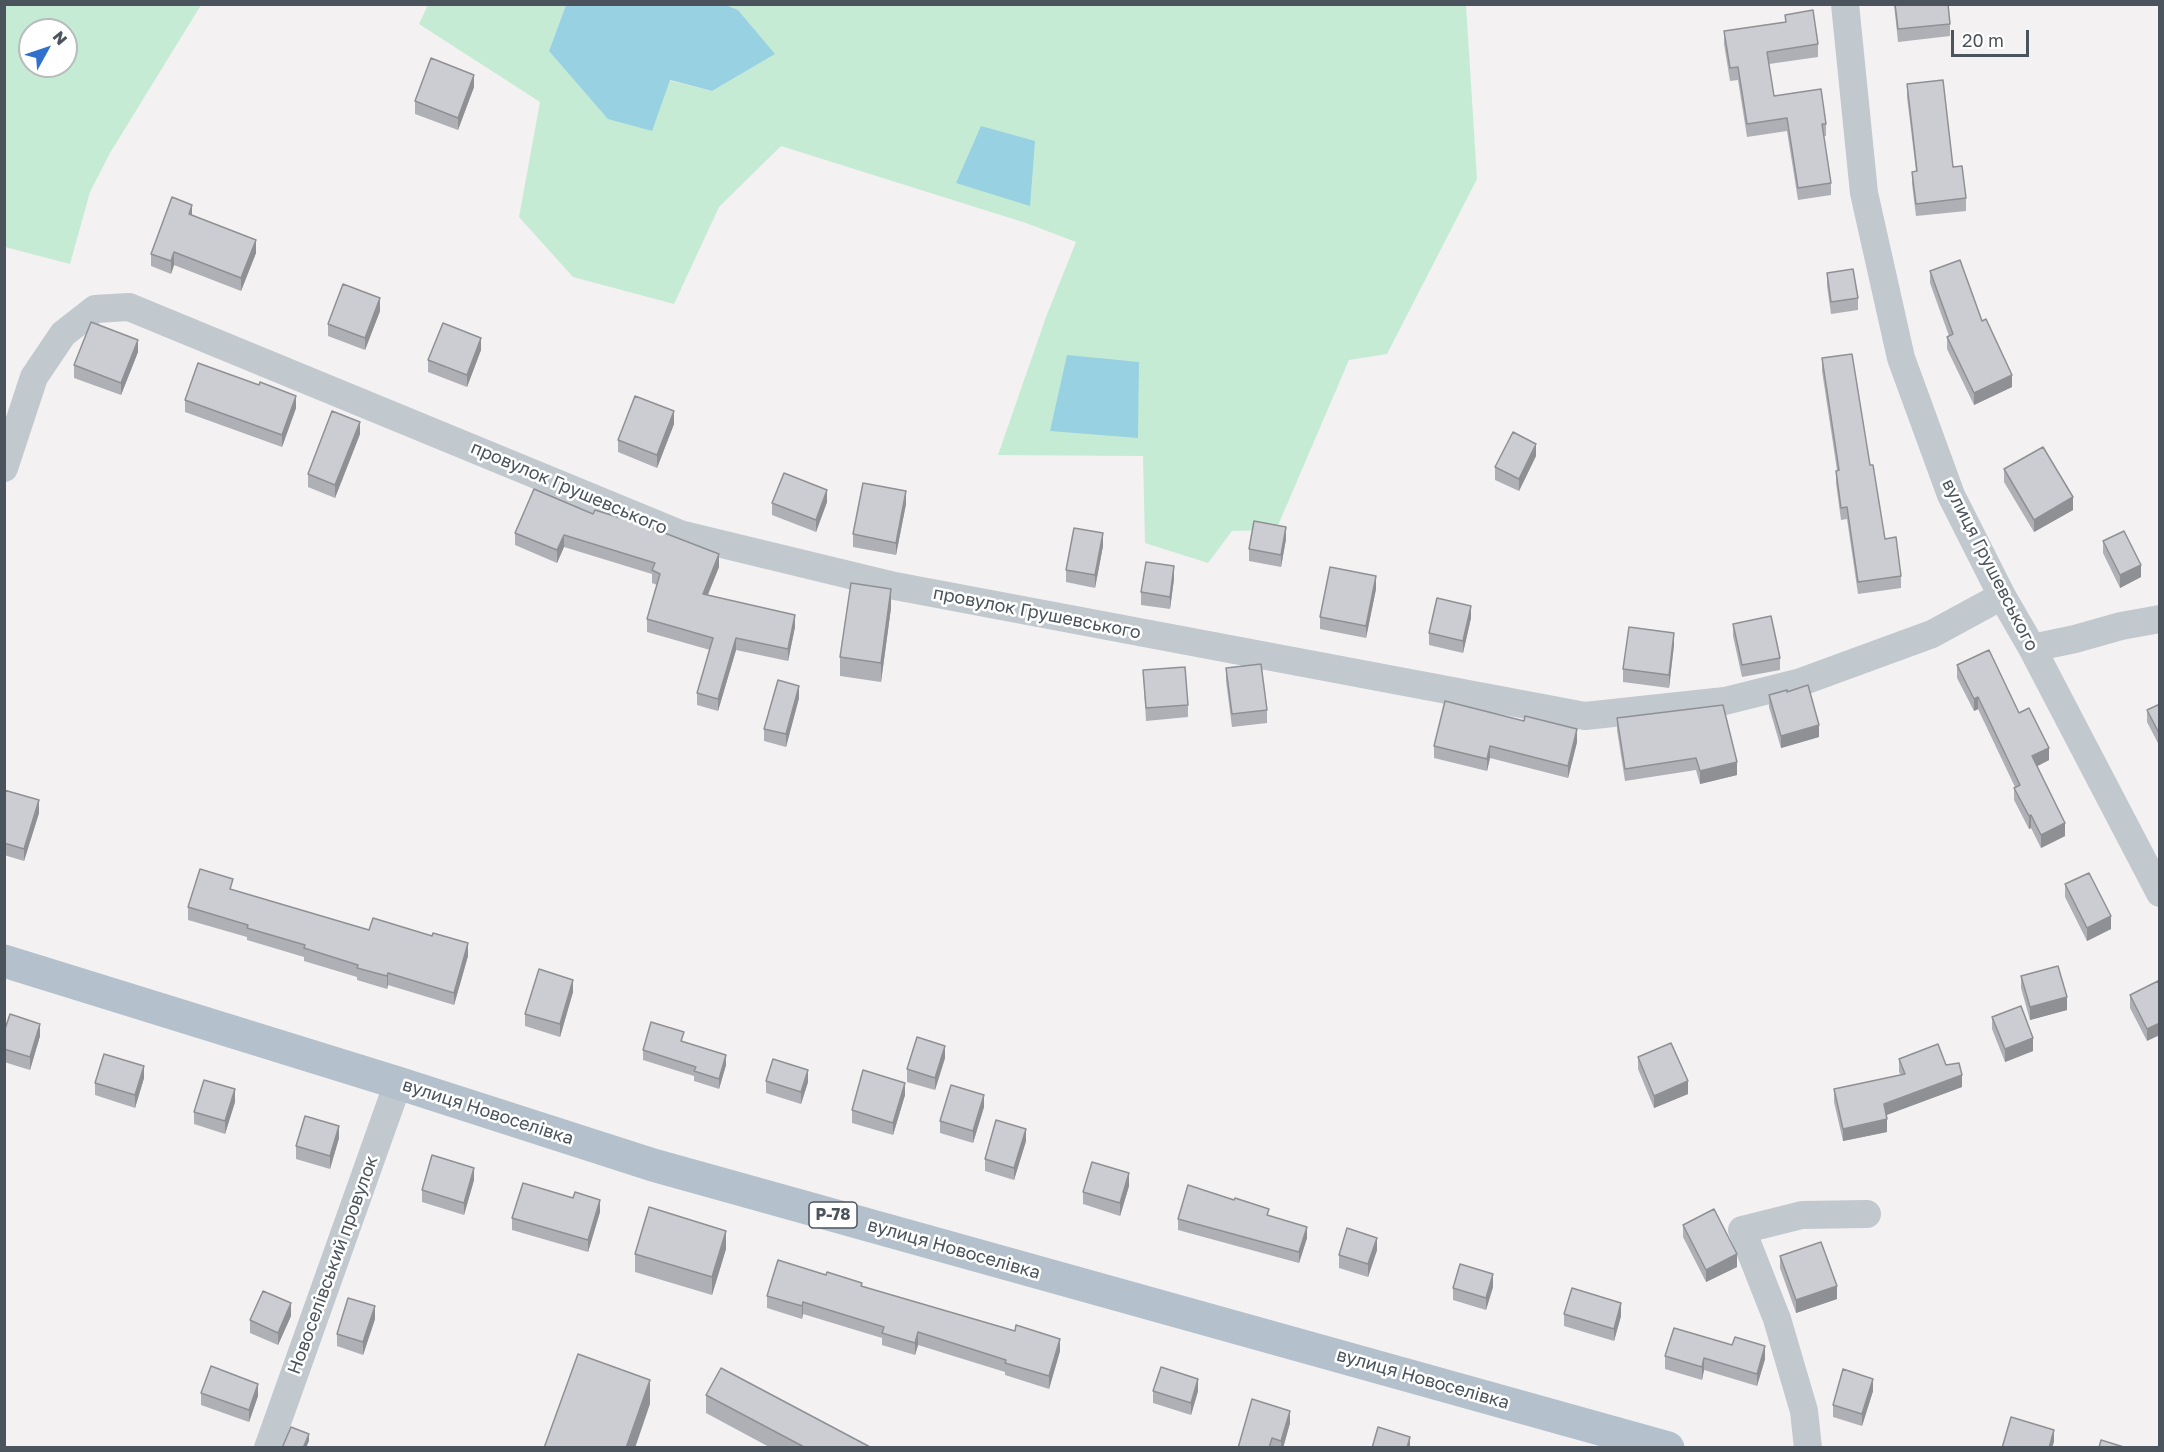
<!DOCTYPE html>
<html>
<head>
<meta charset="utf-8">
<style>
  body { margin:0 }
  #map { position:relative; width:2164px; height:1452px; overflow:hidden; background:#f3f1f1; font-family:"Golos Text",sans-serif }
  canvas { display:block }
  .frame { position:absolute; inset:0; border:6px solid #4b545c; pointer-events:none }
  .north { position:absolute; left:18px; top:18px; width:60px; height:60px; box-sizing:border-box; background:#fff; border:2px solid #b7bbbe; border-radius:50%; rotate:50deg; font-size:16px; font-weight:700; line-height:24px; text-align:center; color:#4b545c }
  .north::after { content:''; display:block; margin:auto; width:21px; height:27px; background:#3071ce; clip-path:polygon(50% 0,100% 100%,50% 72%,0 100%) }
  .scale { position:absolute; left:1951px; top:30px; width:78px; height:27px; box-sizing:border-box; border:3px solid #4b545c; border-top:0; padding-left:8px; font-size:18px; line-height:21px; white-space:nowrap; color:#4b545c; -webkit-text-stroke:4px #fff; paint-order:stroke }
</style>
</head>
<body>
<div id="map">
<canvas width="2164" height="1452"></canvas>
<div class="frame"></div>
<div class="north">N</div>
<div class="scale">20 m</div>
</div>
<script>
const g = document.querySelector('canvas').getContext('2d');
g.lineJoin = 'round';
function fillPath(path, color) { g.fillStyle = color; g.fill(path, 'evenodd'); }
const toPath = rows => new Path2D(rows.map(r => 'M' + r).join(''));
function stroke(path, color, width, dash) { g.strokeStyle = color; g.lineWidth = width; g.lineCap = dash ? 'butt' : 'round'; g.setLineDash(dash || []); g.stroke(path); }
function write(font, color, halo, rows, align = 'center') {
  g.font = font + ' "Golos Text",sans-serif'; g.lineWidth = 5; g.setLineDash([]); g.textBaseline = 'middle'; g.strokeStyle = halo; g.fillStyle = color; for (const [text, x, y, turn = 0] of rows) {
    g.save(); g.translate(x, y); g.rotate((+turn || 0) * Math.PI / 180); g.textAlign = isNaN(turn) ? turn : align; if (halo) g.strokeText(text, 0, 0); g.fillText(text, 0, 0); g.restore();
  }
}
fillPath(toPath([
  [4,5,201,5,110,153,90,192,70,264,5,247],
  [30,30,66,30,66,66,30,66],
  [428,5,566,5,549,51,712,91,774,54,738,10,726,5,1466,5,1477,179,1387,354,1349,360,1276,530,1232,531,1208,563,1145,543,1143,456,998,455,1046,317,1076,242,1026,223,781,146,719,207,674,304,573,277,519,217,540,102,419,24]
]), '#c6ebd5');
fillPath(toPath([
  [726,5,738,10,775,54,712,91,670,80,652,131,608,119,549,51,566,5],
  [981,126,1035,141,1030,206,956,183],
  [1067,355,1139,362,1138,438,1050,431]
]), '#98d1e2');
stroke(toPath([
  [1845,4,1864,193,1901,358,1951,495,2002,596,2032,648,2160,893],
  [4,468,34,377,63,334,95,309,129,307,680,534,895,586,1585,716,1725,701,1801,682,1932,634,2002,596],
  [2032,648,2075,639,2121,626,2160,619],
  [268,1448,398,1083],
  [1808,1448,1804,1411,1777,1319,1742,1230,1802,1215,1867,1214]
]), '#c1c8ce', 28);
stroke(toPath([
  [4,961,398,1083,653,1165,1668,1448]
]), '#b4c0cc', 33);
fillPath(toPath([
  [1894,4,1948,4,1950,24,1950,36,1898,42],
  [1785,15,1818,44,1818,57,1769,64,1774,96,1826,124,1826,136,1824,136,1831,183,1831,195,1798,200,1787,131,1747,137,1738,80,1730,81,1724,44,1724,31,1785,23],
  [1907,84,1966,198,1966,211,1916,216,1912,184,1912,172,1916,171,1907,97],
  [474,87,458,130,415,114,415,101],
  [192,216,256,253,241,291,174,265,171,274,151,266,151,254],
  [1930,271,1982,321,2012,387,1974,405,1947,349,1947,337,1949,336,1930,283],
  [1827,273,1858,298,1858,310,1831,314,1827,286],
  [380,311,365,350,328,336,328,324],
  [481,350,467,387,428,372,428,360],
  [138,352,121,395,74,378,74,365],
  [1822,358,1870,465,1885,539,1901,576,1901,588,1858,594,1847,519,1841,520,1836,483,1836,471,1837,470,1822,371],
  [259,385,296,408,282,447,185,412,185,400],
  [674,424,657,468,618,452,618,440],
  [360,434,335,498,308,487,308,474],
  [1536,456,1519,491,1495,480,1495,467],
  [2004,469,2073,510,2034,532,2004,482],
  [534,489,719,567,708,595,795,627,788,661,736,650,718,711,697,705,697,693,710,650,647,632,647,619,657,585,652,583,652,574,564,547,557,563,515,545,515,533],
  [827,502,816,532,772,515,772,503],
  [906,504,896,555,853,547,853,534],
  [1286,539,1281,567,1249,561,1249,549],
  [2103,541,2141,577,2120,588,2103,553],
  [1103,546,1095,588,1066,582,1066,570],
  [1174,579,1170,609,1141,605,1141,592],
  [1376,589,1366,638,1320,629,1320,617],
  [891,608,881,682,840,676,840,657],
  [1471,618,1463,653,1429,645,1429,633],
  [1733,624,1780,658,1780,670,1742,677,1733,636],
  [1674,645,1669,688,1623,682,1623,669],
  [1957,665,2019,713,2049,760,2037,766,2065,836,2041,848,2031,828,2029,829,2014,800,2014,788,2015,787,1978,709,1974,711,1957,678],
  [1226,668,1267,710,1267,723,1232,727,1226,681],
  [1143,670,1188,705,1188,717,1146,721],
  [1787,692,1819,737,1781,748,1769,707,1769,695],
  [799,698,786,747,764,741,764,729],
  [2160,704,2160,747,2147,722,2147,710],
  [1617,718,1737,775,1700,784,1696,770,1625,781,1617,730],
  [1577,742,1568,778,1490,758,1487,771,1434,758,1434,746],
  [4,790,39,813,24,861,4,855],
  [2065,884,2111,929,2087,941,2065,897],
  [233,890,369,930,468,956,454,1005,388,985,387,989,357,980,357,977,304,961,304,957,247,940,247,937,188,920,188,907],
  [2021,976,2067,1010,2030,1020,2021,988],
  [2160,985,2147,1041,2130,1008,2130,995],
  [573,992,560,1037,525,1026,525,1014],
  [1992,1017,2033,1051,2005,1062,1992,1029],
  [4,1032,40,1036,30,1070,4,1062],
  [684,1042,726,1065,719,1089,694,1081,694,1076,643,1060,643,1050],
  [1638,1057,1688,1094,1654,1108,1638,1069],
  [945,1058,935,1090,907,1082,907,1069],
  [1899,1059,1946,1065,1962,1087,1886,1115,1887,1132,1843,1141,1834,1102,1834,1089,1901,1075,1899,1072],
  [144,1078,135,1108,95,1095,95,1083],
  [766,1081,808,1082,801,1104,766,1093],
  [905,1095,893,1135,852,1123,852,1110],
  [235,1102,225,1134,194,1124,194,1112],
  [984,1107,973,1143,940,1133,940,1121],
  [339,1138,330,1169,296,1159,296,1146],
  [1026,1141,1014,1180,985,1171,985,1159],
  [474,1180,464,1215,422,1202,422,1190],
  [1129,1186,1120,1216,1083,1204,1083,1192],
  [600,1212,588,1252,512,1230,512,1218],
  [1269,1215,1307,1238,1299,1263,1178,1230,1178,1219],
  [1683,1225,1737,1267,1706,1282,1683,1237],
  [726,1249,712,1295,635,1272,635,1254],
  [1377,1250,1368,1277,1339,1268,1339,1255],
  [1780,1256,1837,1299,1796,1313,1780,1268],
  [862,1286,1060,1351,1049,1389,1005,1375,1005,1372,918,1345,915,1355,882,1345,882,1338,803,1314,802,1319,767,1308,767,1296],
  [1493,1287,1486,1310,1453,1300,1453,1288],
  [1564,1314,1621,1316,1614,1341,1564,1326],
  [291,1316,278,1345,250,1333,250,1320],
  [375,1319,363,1355,337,1346,337,1334],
  [1665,1356,1765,1359,1757,1386,1704,1370,1702,1380,1665,1369],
  [1153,1391,1198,1391,1191,1415,1153,1403],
  [1873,1391,1862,1426,1833,1417,1833,1405],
  [201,1393,258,1396,249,1422,201,1405],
  [706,1395,872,1448,771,1448,706,1413],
  [1290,1423,1283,1448,1238,1448]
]), '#afb0b5');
fillPath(toPath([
  [474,75,474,87,458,130,458,118],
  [192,205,192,217,189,214],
  [256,240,256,253,241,291,241,278],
  [174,252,174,265,171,274,171,261],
  [380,298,380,311,365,350,365,338],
  [481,338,481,350,467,387,467,375],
  [138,340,138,352,121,395,121,383],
  [2012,375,2012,387,1974,405,1974,393],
  [296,396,296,408,282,447,282,435],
  [674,411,674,424,657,468,657,455],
  [360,422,360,434,335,498,335,485],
  [1536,444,1536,456,1519,491,1519,479],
  [827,490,827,502,816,532,816,520],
  [906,491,906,504,896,555,896,543],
  [2073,497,2073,510,2034,532,2034,520],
  [1286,527,1286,539,1281,567,1281,555],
  [1103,533,1103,546,1095,588,1095,575],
  [564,535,564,547,557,563,557,550],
  [719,554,719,567,703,606,703,594],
  [2141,565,2141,577,2120,588,2120,575],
  [1174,566,1174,579,1170,609,1170,597],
  [1376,576,1376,589,1366,638,1366,626],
  [891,589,891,608,881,682,881,663],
  [1471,606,1471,618,1463,653,1463,641],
  [795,615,795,627,788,661,788,649],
  [1674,633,1674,645,1669,688,1669,675],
  [736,638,736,650,718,711,718,699],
  [799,686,799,698,786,747,786,734],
  [1978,697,1978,709,1974,711,1974,699],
  [1819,725,1819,737,1781,748,1781,736],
  [1577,729,1577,742,1568,778,1568,766],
  [1490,746,1490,758,1487,771,1487,759],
  [2049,748,2049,760,2032,769,2032,756],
  [1737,762,1737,775,1700,784,1700,771],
  [39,800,39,813,24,861,24,849],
  [2031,815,2031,828,2029,829,2029,816],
  [2065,823,2065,836,2041,848,2041,835],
  [2111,916,2111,929,2087,941,2087,928],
  [468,943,468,956,454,1005,454,993],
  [388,973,388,985,387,989,387,976],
  [573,980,573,992,560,1037,560,1024],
  [2067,997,2067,1010,2030,1020,2030,1007],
  [2160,1023,2160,1035,2147,1041,2147,1029],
  [40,1024,40,1036,30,1070,30,1057],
  [2033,1038,2033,1051,2005,1062,2005,1049],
  [945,1046,945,1058,935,1090,935,1078],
  [726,1055,726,1065,719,1089,719,1079],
  [144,1066,144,1078,135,1108,135,1095],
  [808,1070,808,1082,801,1104,801,1092],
  [1962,1075,1962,1087,1884,1116,1884,1104],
  [1688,1081,1688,1094,1654,1108,1654,1096],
  [905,1083,905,1095,893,1135,893,1123],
  [235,1089,235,1102,225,1134,225,1121],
  [984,1095,984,1107,973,1143,973,1131],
  [1887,1119,1887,1132,1843,1141,1843,1129],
  [339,1126,339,1138,330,1169,330,1156],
  [1026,1129,1026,1141,1014,1180,1014,1168],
  [474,1168,474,1180,464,1215,464,1203],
  [1129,1173,1129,1186,1120,1216,1120,1203],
  [600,1200,600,1212,588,1252,588,1240],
  [1307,1227,1307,1238,1299,1263,1299,1252],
  [726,1231,726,1249,712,1295,712,1277],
  [1377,1238,1377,1250,1368,1277,1368,1264],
  [1737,1254,1737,1267,1706,1282,1706,1270],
  [1493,1274,1493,1287,1486,1310,1486,1298],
  [1837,1286,1837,1299,1796,1313,1796,1300],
  [803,1302,803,1314,802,1319,802,1306],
  [291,1303,291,1316,278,1345,278,1333],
  [1621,1303,1621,1316,1614,1341,1614,1329],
  [375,1306,375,1319,363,1355,363,1342],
  [918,1332,918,1345,915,1355,915,1343],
  [1060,1339,1060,1351,1049,1389,1049,1376],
  [1765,1346,1765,1359,1757,1386,1757,1374],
  [1704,1358,1704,1370,1702,1380,1702,1367],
  [1198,1379,1198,1391,1191,1415,1191,1403],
  [1873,1379,1873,1391,1862,1426,1862,1414],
  [650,1380,650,1404,635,1448,626,1448],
  [258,1384,258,1396,249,1422,249,1410],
  [1290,1411,1290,1423,1283,1448,1281,1448,1281,1441],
  [2054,1430,2054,1442,2052,1448,2049,1448],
  [309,1434,309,1441,306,1448,303,1448],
  [1410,1437,1410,1448,1407,1448]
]), '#8f9094');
const building = toPath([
  [1895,4,1948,4,1950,24,1898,29,1895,4],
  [1813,10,1818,44,1767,52,1774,96,1821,89,1826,124,1822,124,1831,183,1798,188,1787,118,1747,124,1738,67,1730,68,1724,31,1786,22,1785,15,1813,10],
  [431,58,474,75,458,118,415,101,431,58],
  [1943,80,1953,167,1962,166,1966,198,1916,204,1912,172,1917,171,1907,84,1943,80],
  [172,197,192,205,189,214,256,240,241,278,174,252,171,261,151,254,172,197],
  [1960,260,1982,321,1986,319,2012,375,1974,393,1947,337,1953,334,1930,271,1960,260],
  [1853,269,1858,298,1831,302,1827,273,1853,269],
  [343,284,380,298,365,338,328,324,343,284],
  [91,322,138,340,121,383,74,365,91,322],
  [443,323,481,338,467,375,428,360,443,323],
  [1852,354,1870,465,1873,465,1885,539,1896,537,1901,576,1858,582,1847,507,1841,508,1836,471,1839,470,1822,358,1852,354],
  [198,363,259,385,260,382,296,396,282,435,185,400,198,363],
  [635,396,674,411,657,455,618,440,635,396],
  [332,411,360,422,335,485,308,474,332,411],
  [1513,432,1536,444,1519,479,1495,467,1513,432],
  [2043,447,2073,497,2034,520,2004,469,2043,447],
  [784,473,827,490,816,520,772,503,784,473],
  [863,483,906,491,896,543,853,534,863,483],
  [534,489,593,514,595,510,649,527,719,554,703,594,795,615,788,649,736,638,718,699,697,693,713,638,647,619,660,574,652,570,655,563,564,535,557,550,515,533,534,489],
  [1254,521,1286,527,1281,555,1249,549,1254,521],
  [1074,528,1103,533,1095,575,1066,570,1074,528],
  [2124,531,2141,565,2120,575,2103,541,2124,531],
  [1146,562,1174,566,1170,597,1141,592,1146,562],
  [1330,567,1376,576,1366,626,1320,617,1330,567],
  [851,583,891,589,881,663,840,657,851,583],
  [1437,598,1471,606,1463,641,1429,633,1437,598],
  [1771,616,1780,658,1742,665,1733,624,1771,616],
  [1629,627,1674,633,1669,675,1623,669,1629,627],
  [1989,650,2019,713,2029,708,2049,748,2032,756,2065,823,2041,835,2031,815,2029,816,2014,788,2020,785,1978,697,1974,699,1957,665,1989,650],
  [1261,664,1267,710,1232,714,1226,668,1261,664],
  [1185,667,1188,705,1146,708,1143,670,1185,667],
  [778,680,799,686,786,734,764,729,778,680],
  [1808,685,1819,725,1781,736,1769,695,1787,690,1787,692,1808,685],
  [1445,701,1524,721,1525,716,1577,729,1568,766,1490,746,1487,759,1434,746,1445,701],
  [2160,704,2160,735,2147,710,2160,704],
  [1723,705,1737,762,1700,771,1696,758,1625,769,1617,718,1723,705],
  [4,790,39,800,24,849,4,843,4,790],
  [200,869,233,879,230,889,369,930,373,918,432,936,433,933,468,943,454,993,388,973,387,976,357,968,358,965,304,948,305,945,247,928,248,925,188,907,200,869],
  [2089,873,2111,916,2087,928,2065,884,2089,873],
  [2058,966,2067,997,2030,1007,2021,976,2058,966],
  [539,969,573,980,560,1024,525,1014,539,969],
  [2158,981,2160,985,2160,1023,2147,1029,2130,995,2158,981],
  [2021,1006,2033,1038,2005,1049,1992,1017,2021,1006],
  [10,1014,40,1024,30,1057,4,1049,4,1032,10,1014],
  [651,1022,684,1032,681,1041,726,1055,719,1079,694,1071,696,1067,643,1050,651,1022],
  [917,1037,945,1046,935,1078,907,1069,917,1037],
  [1671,1043,1688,1081,1654,1096,1638,1057,1671,1043],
  [1938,1044,1946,1065,1959,1063,1962,1075,1884,1104,1887,1119,1843,1129,1834,1089,1905,1074,1899,1059,1938,1044],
  [104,1054,144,1066,135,1095,95,1083,104,1054],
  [773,1059,808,1070,801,1092,766,1081,773,1059],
  [863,1070,905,1083,893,1123,852,1110,863,1070],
  [204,1080,235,1089,225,1121,194,1112,204,1080],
  [951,1085,984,1095,973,1131,940,1121,951,1085],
  [305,1116,339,1126,330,1156,296,1146,305,1116],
  [996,1120,1026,1129,1014,1168,985,1159,996,1120],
  [432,1155,474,1168,464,1203,422,1190,432,1155],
  [1092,1162,1129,1173,1120,1203,1083,1192,1092,1162],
  [523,1183,573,1198,575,1192,600,1200,588,1240,512,1218,523,1183],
  [1188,1185,1234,1200,1235,1198,1269,1209,1267,1215,1307,1227,1299,1252,1178,1219,1188,1185],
  [649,1207,726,1231,712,1277,635,1254,649,1207],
  [1714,1209,1737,1254,1706,1270,1683,1225,1714,1209],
  [1347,1228,1377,1238,1368,1264,1339,1255,1347,1228],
  [1821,1242,1837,1286,1796,1300,1780,1256,1821,1242],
  [778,1260,826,1275,827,1272,862,1283,861,1286,1015,1331,1016,1325,1060,1339,1049,1376,1005,1363,1006,1360,918,1332,915,1343,882,1333,884,1327,803,1302,802,1306,767,1296,778,1260],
  [1460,1264,1493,1274,1486,1298,1453,1288,1460,1264],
  [1572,1288,1621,1303,1614,1329,1564,1314,1572,1288],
  [263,1291,291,1303,278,1333,250,1320,263,1291],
  [348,1298,375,1306,363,1342,337,1334,348,1298],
  [1674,1328,1732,1345,1735,1337,1765,1346,1757,1374,1704,1358,1702,1367,1665,1356,1674,1328],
  [578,1354,650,1380,626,1448,544,1448,578,1354],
  [211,1366,258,1384,249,1410,201,1393,211,1366],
  [1161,1367,1198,1379,1191,1403,1153,1391,1161,1367],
  [721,1368,872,1448,806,1448,706,1395,721,1368],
  [1843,1369,1873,1379,1862,1414,1833,1405,1843,1369],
  [1252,1399,1290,1411,1281,1441,1272,1438,1269,1448,1238,1448,1252,1399],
  [2011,1417,2054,1430,2049,1448,2002,1448,2011,1417],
  [291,1427,309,1434,303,1448,282,1448,291,1427],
  [1378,1427,1410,1437,1407,1448,1372,1448,1378,1427],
  [2101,1440,2127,1448,2099,1448,2101,1440]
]);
fillPath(building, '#cccdd3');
stroke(building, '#8f9094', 1.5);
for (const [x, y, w] of [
  [833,1215,48]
]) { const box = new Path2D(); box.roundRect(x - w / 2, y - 13, w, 26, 4.5); g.fillStyle = '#fff'; g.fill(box); stroke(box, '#4b545c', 1.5); }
write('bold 16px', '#4b545c', null, [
  ["Р-78",833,1215]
]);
write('18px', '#4b545c', '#fff', [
  ["провулок Грушевського",569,488,23],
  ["вулиця Грушевського",1990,565,63],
  ["провулок Грушевського",1037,613,11],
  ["вулиця Новоселівка",488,1112,18],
  ["вулиця Новоселівка",954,1249,16],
  ["Новоселівський провулок",333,1265,-70],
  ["вулиця Новоселівка",1423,1379,16]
]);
</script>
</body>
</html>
